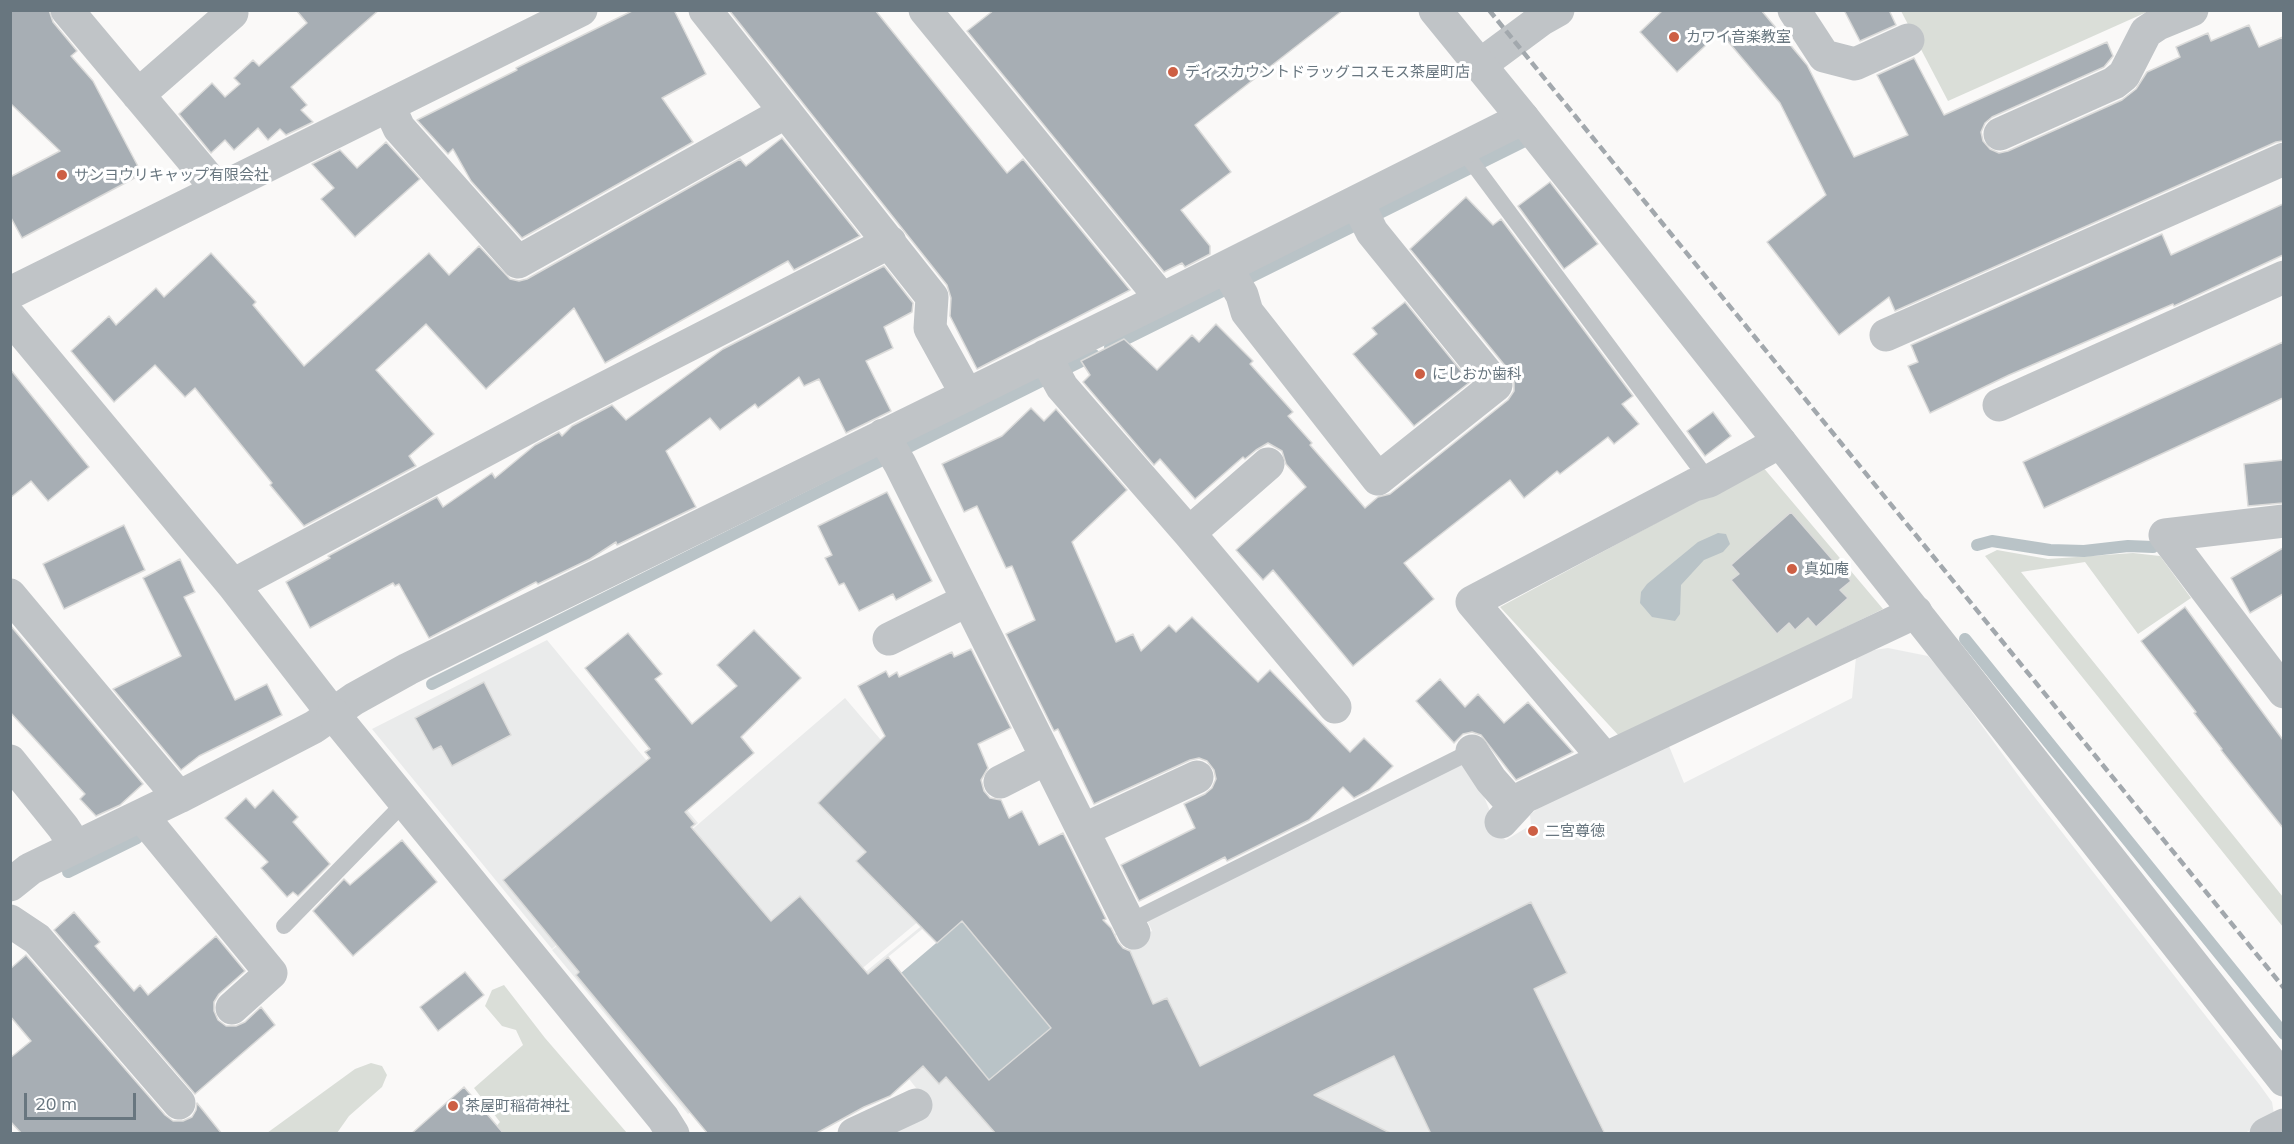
<!DOCTYPE html>
<html>
<head>
<meta charset="utf-8">
<style>
  body { margin:0 }
  #map { position:relative; width:2294px; height:1144px; overflow:hidden; background:#faf9f8; font-family:Mulish,sans-serif }
  canvas { display:block }
  .frame { position:absolute; inset:0; border:12px solid #68767f; pointer-events:none }
  .scale { position:absolute; left:24px; top:1093px; width:112px; height:27px; box-sizing:border-box; border:3px solid #68767f; border-top:0; padding-left:8px; font-size:18px; line-height:21px; white-space:nowrap; color:#68767f; -webkit-text-stroke:4px #fff; paint-order:stroke }
</style>
</head>
<body>
<div id="map">
<canvas width="2294" height="1144"></canvas>
<div class="frame"></div>
<div class="scale">20 m</div>
</div>
<script>
const g = document.querySelector('canvas').getContext('2d');
g.lineJoin = 'round';
function fillPath(path, color) { g.fillStyle = color; g.fill(path, 'evenodd'); }
const toPath = rows => new Path2D(rows.map(r => 'M' + r).join(''));
function stroke(path, color, width, dash) { g.strokeStyle = color; g.lineWidth = width; g.lineCap = dash ? 'butt' : 'round'; g.setLineDash(dash || []); g.stroke(path); }
function write(font, color, halo, rows, align = 'center') {
  g.font = font + ' Mulish,"Noto Sans JP",sans-serif'; g.lineWidth = 6; g.setLineDash([]); g.textBaseline = 'middle'; g.strokeStyle = halo; g.fillStyle = color; for (const [text, x, y, turn = 0] of rows) {
    g.save(); g.translate(x, y); g.rotate((+turn || 0) * Math.PI / 180); g.textAlign = isNaN(turn) ? turn : align; if (halo) g.strokeText(text, 0, 0); g.fillText(text, 0, 0); g.restore();
  }
}
fillPath(toPath([
  [547,640,698,823,552,949,372,729],
  [1888,648,1928,656,1944,674,2029,790,2259,1084,2272,1102,2274,1114,2268,1121,2243,1134,1605,1133,1558,1038,1472,1020,1567,973,1531,902,1116,1108,1016,1133,873,1133,931,1107,841,992,969,887,1041,974,1118,932,1128,943,1152,931,1147,920,1466,758,1480,787,1500,835,1506,840,1531,825,1530,815,1539,807,1669,746,1684,783,1852,698,1856,657,1874,650],
  [969,891,1041,977,1117,935,1127,946,1153,1003,1167,998,1184,1033,993,1130,946,1077,938,1083,902,1042,845,992],
  [845,698,987,864,688,1114,552,950],
  [1445,1031,1431,1133,1376,1133,1363,1119,1348,1113,1265,1119]
]), '#eaebeb');
fillPath(toPath([
  [2147,10,2147,12,1948,101,1901,11],
  [1762,466,1883,609,1620,737,1500,607],
  [1997,550,2048,559,2133,553,2160,556,2191,598,2138,634,2085,562,2021,572,2283,897,2283,927,1985,556],
  [504,985,545,1038,627,1133,496,1133,493,1130,500,1122,474,1088,523,1045,516,1030,502,1026,485,1006,492,990],
  [371,1063,382,1066,387,1075,382,1087,349,1116,337,1133,267,1133,355,1069]
]), '#daded8');
fillPath(toPath([
  [1718,533,1726,534,1730,544,1723,552,1704,560,1681,585,1680,614,1675,621,1652,617,1640,603,1641,592,1647,584,1698,542],
  [962,921,1051,1028,989,1080,901,973]
]), '#b9c3c7');
stroke(toPath([
  [1110,347,1525,141],
  [1977,545,1992,541,2050,550,2084,551,2128,546,2153,547],
  [1965,639,2284,1034],
  [432,684,1094,355],
  [68,872,137,838]
]), '#b9c3c7', 12);
const building = toPath([
  [10,10,49,10,53,22,77,51,71,56,93,81,142,174,22,238,10,216,10,177,60,151,10,103,10,10],
  [296,10,379,10,291,87,307,105,301,110,313,122,286,135,280,129,268,140,258,128,234,150,225,140,211,153,179,114,212,83,225,97,240,84,234,78,253,60,259,66,307,23,296,10],
  [634,10,674,10,706,74,662,98,693,142,522,238,471,181,453,149,448,154,417,120,517,70,516,68,634,10],
  [729,10,875,10,1007,173,1023,159,1130,290,977,369,950,316,951,298,947,285,729,10],
  [994,10,1343,10,1195,125,1231,172,1181,210,1210,246,1210,254,1185,267,1182,263,1164,272,967,31,994,10],
  [1663,10,1761,10,1807,65,1854,157,1908,135,1877,75,1914,58,1944,115,2107,42,2113,56,2104,67,1992,117,1985,123,1981,132,1983,141,1990,149,1999,153,2008,151,2122,100,2136,89,2147,72,2180,57,2176,47,2208,33,2211,41,2249,25,2259,47,2283,37,2283,141,2276,142,1895,311,1889,297,1839,335,1767,242,1826,195,1780,103,1720,32,1677,72,1640,32,1663,10],
  [1844,10,1889,10,1896,25,1860,41,1844,10],
  [782,138,860,236,794,270,788,261,605,363,574,308,486,389,426,324,376,370,434,434,409,456,416,466,304,526,270,485,272,483,195,388,185,397,155,365,114,402,71,351,109,316,116,325,156,288,164,297,211,253,256,302,253,305,304,366,429,253,449,275,479,246,510,279,519,281,527,279,740,159,746,166,782,138],
  [386,142,420,179,355,237,321,199,334,188,312,164,340,150,357,168,386,142],
  [1550,182,1598,244,1564,269,1518,206,1550,182],
  [1466,197,1493,225,1501,219,1633,396,1622,404,1639,424,1614,444,1608,437,1560,474,1557,471,1524,498,1510,480,1404,563,1434,599,1353,666,1273,570,1263,580,1236,550,1306,487,1286,464,1282,451,1268,443,1256,450,1245,459,1243,457,1195,499,1160,459,1154,465,1083,382,1090,375,1081,361,1124,339,1157,370,1192,335,1199,342,1216,324,1253,361,1250,364,1293,412,1288,416,1312,443,1310,445,1365,508,1378,497,1390,494,1508,400,1514,391,1514,382,1511,373,1410,249,1466,197],
  [2283,204,2283,255,2174,306,2173,304,2009,375,1930,413,1908,366,1918,362,1911,345,2162,234,2171,255,2283,204],
  [884,266,913,303,912,312,884,327,893,348,866,361,891,411,846,433,819,379,804,386,799,377,758,408,755,404,720,430,710,418,666,451,696,507,617,545,616,542,590,559,538,584,536,582,429,638,399,584,395,586,393,583,310,628,286,582,330,558,328,556,437,497,443,507,492,473,495,478,535,445,559,432,562,436,572,426,612,405,626,420,723,349,884,266],
  [1405,302,1470,382,1414,426,1353,354,1377,334,1372,328,1405,302],
  [2283,342,2283,398,2044,508,2023,462,2283,342],
  [10,369,89,467,48,501,31,481,10,498,10,369],
  [1031,408,1044,421,1056,409,1127,490,1072,542,1116,642,1133,634,1141,651,1169,625,1176,632,1192,617,1258,682,1270,670,1350,752,1364,738,1393,766,1369,790,1354,798,1343,787,1309,820,1227,861,1225,857,1139,901,1121,865,1195,828,1184,804,1205,794,1212,788,1216,779,1214,770,1207,761,1199,758,1190,760,1094,804,1058,729,1054,731,1006,634,1035,620,1012,566,1006,568,977,506,964,512,942,464,1002,436,1031,408],
  [1713,412,1731,436,1705,456,1687,431,1713,412],
  [2283,460,2283,503,2248,506,2244,464,2283,460],
  [887,492,932,581,896,600,893,594,859,611,844,583,839,585,825,558,832,555,818,526,887,492],
  [1791,512,1851,581,1840,590,1848,598,1816,627,1808,618,1795,630,1789,623,1777,634,1731,580,1739,574,1731,565,1791,512],
  [124,525,145,570,64,609,43,564,124,525],
  [2283,548,2283,594,2250,613,2231,578,2283,548],
  [180,559,195,592,184,597,235,700,267,684,282,715,199,756,181,770,113,689,181,656,143,578,180,559],
  [2185,607,2283,740,2283,828,2221,750,2222,749,2194,713,2196,712,2141,641,2185,607],
  [10,625,143,784,120,805,96,816,80,799,85,794,10,712,10,625],
  [754,630,801,678,741,737,754,753,685,812,695,824,691,827,771,921,800,896,868,974,888,957,989,1080,1051,1028,962,921,937,943,856,861,866,852,818,803,885,736,858,686,886,671,889,677,897,672,899,677,952,652,954,657,971,649,1011,728,978,744,988,768,981,780,984,791,990,798,1001,800,1009,818,1022,811,1039,845,1063,833,1106,919,1103,920,1111,928,1118,942,1123,948,1130,951,1153,1004,1167,998,1200,1066,1531,902,1567,973,1534,989,1605,1134,1431,1134,1394,1056,1314,1095,1392,1134,996,1134,946,1077,939,1084,923,1066,890,1096,864,1107,815,1134,708,1134,576,975,579,972,503,880,650,758,645,752,650,749,585,668,628,633,662,674,655,679,692,724,737,686,717,665,754,630],
  [1440,679,1465,707,1478,694,1504,723,1528,702,1573,752,1516,780,1481,735,1472,732,1463,734,1454,743,1416,701,1440,679],
  [484,682,511,735,452,766,441,746,433,750,415,718,484,682],
  [273,790,298,817,293,822,330,864,298,896,293,892,287,897,261,868,268,862,225,818,246,798,255,808,273,790],
  [402,840,437,882,353,956,313,911,344,879,350,885,402,840],
  [74,912,100,942,95,946,134,991,140,985,148,995,216,936,245,971,219,994,214,1002,214,1011,218,1020,226,1026,236,1026,245,1022,261,1007,275,1025,195,1094,54,930,74,912],
  [26,955,165,1115,173,1121,183,1121,192,1117,196,1110,197,1103,222,1134,22,1134,10,1121,10,1058,31,1041,10,1016,10,969,26,955],
  [465,972,484,995,438,1031,420,1007,465,972],
  [464,1087,504,1134,411,1134,464,1087]
]);
fillPath(building, '#a7aeb4');
stroke(building, '#dbdbda', 1.5);
stroke(toPath([
  [1462,149,1709,481],
  [1129,922,1472,751],
  [284,926,405,802]
]), '#c0c4c7', 16);
stroke(toPath([
  [67,10,218,190],
  [705,10,932,297,930,328,967,395],
  [925,10,1162,299],
  [1794,10,1824,56,1855,64,1908,40],
  [1480,65,1542,19,1558,10],
  [138,95,232,13],
  [389,106,399,128,518,262,786,112],
  [2000,134,2114,83,2124,75,2146,32,2158,24,2192,10],
  [1226,267,1242,295,1247,312,1378,479,1496,385,1372,232,1357,202],
  [10,293,581,10],
  [10,317,233,585,333,714],
  [1886,335,2284,159],
  [1045,356,1062,387,1189,533,1335,707],
  [1999,405,2284,277],
  [883,435,900,464,1134,933],
  [1189,533,1268,464],
  [2165,535,2284,692],
  [2165,535,2284,521],
  [233,585,548,417,890,242],
  [10,595,179,797],
  [889,639,968,600],
  [1472,751,1491,780,1515,807],
  [1605,759,1472,602,1694,485,1709,481,1780,442],
  [10,761,63,827,76,847],
  [1000,782,1047,758],
  [142,816,271,973,232,1008],
  [1501,822,1524,797,1916,612],
  [1083,830,1197,777],
  [10,885,30,869,179,797,314,727,354,699,408,669,1162,299,1523,118],
  [10,921,37,939,179,1103],
  [854,1134,916,1105],
  [2266,1134,2284,1125]
]), '#c0c4c7', 33);
stroke(toPath([
  [1435,10,1523,118,1930,631,2284,1080],
  [333,714,663,1118,673,1134]
]), '#c0c4c7', 33);
stroke(toPath([
  [1489,10,2284,988]
]), '#a2a8ad', 4.5, [9, 4.5]);
for (const [x, y, r, color] of [
  [1674,37,6,"#cd5f44"],
  [1173,72,6,"#cd5f44"],
  [62,175,6,"#cd5f44"],
  [1420,374,6,"#cd5f44"],
  [1792,569,6,"#cd5f44"],
  [1533,831,6,"#cd5f44"],
  [453,1106,6,"#cd5f44"]
]) { const dot = new Path2D(); dot.arc(x, y, r, 0, 2 * Math.PI); g.fillStyle = color; g.fill(dot); stroke(dot, '#fff', 2); }
write('15px', '#68767f', '#fff', [
  ["カワイ音楽教室",1686,37],
  ["ディスカウントドラッグコスモス茶屋町店",1185,72],
  ["サンヨウリキャップ有限会社",74,175],
  ["にしおか歯科",1432,374],
  ["真如庵",1804,569],
  ["二宮尊徳",1545,831],
  ["茶屋町稲荷神社",465,1106]
], 'left');
</script>
</body>
</html>
